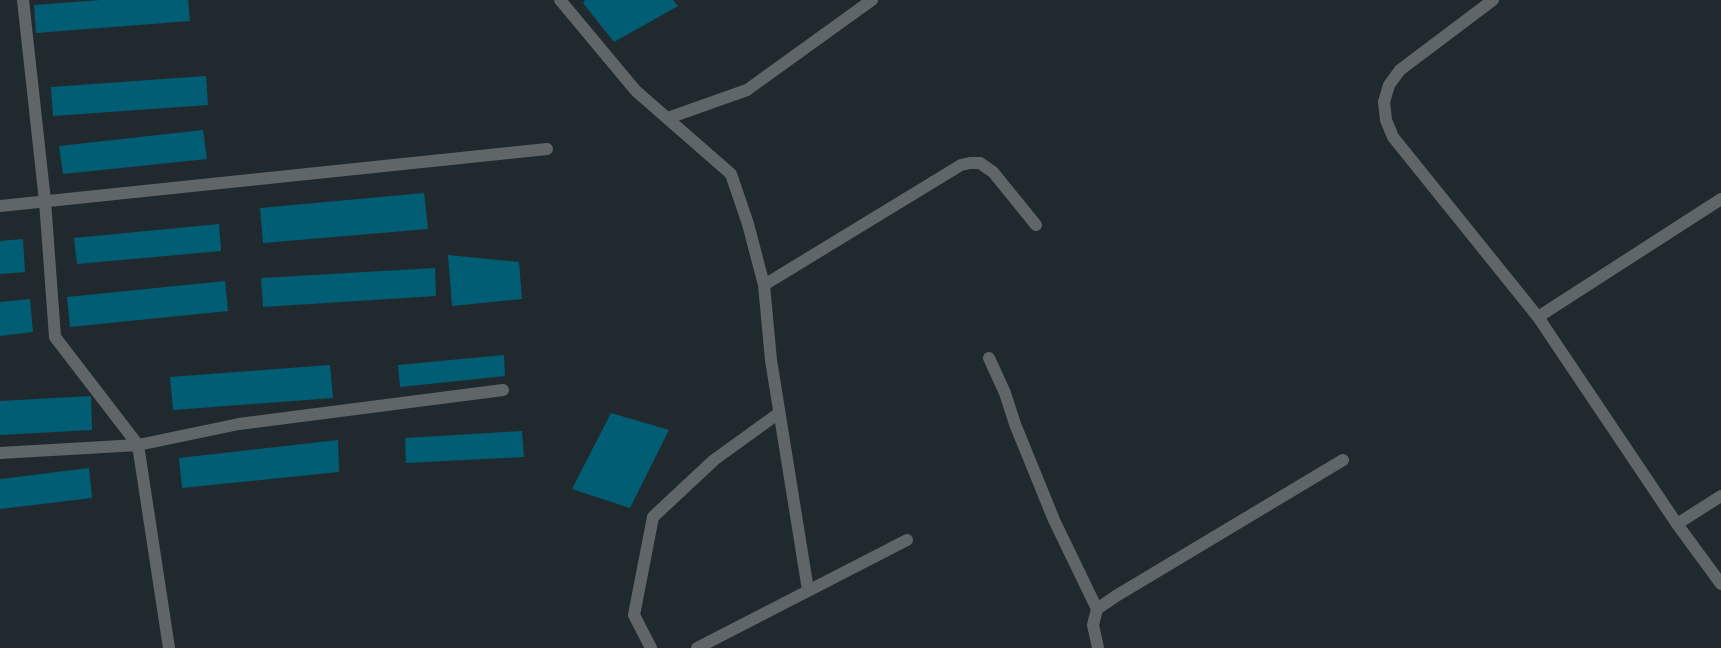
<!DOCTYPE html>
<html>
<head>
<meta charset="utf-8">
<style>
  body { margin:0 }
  canvas { display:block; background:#202a2e }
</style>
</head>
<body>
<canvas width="1721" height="648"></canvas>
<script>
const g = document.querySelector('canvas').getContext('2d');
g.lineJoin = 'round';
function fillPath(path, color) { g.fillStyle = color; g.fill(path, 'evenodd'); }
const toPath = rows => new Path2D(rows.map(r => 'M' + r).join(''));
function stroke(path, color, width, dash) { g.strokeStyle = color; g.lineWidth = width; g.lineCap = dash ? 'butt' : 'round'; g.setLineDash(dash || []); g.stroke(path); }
fillPath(toPath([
  [101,0,188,0,190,21,36,33,34,5],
  [585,0,673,0,678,6,614,42,583,3],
  [206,76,208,105,53,116,51,87],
  [203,130,207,159,63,174,59,146],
  [424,193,428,229,263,243,260,208],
  [219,224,221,251,77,264,74,238],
  [23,239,25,272,0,274,0,241],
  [448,255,519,262,522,299,452,306],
  [435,268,436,296,263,307,261,278],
  [225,281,228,311,70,327,67,297],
  [30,299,33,332,0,336,0,302],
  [504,355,505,376,400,387,398,365],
  [330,365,333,398,173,410,170,377],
  [91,396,92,430,0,435,0,401],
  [611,413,669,430,630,508,572,489],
  [522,431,524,457,406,463,405,438],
  [338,440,339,472,182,488,179,458],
  [89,468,92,498,0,509,0,479]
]), '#005d73');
stroke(toPath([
  [23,0,45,201,55,337,138,445,169,648],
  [560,0,636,91,731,174,748,224,764,285,771,360,808,590],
  [1493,0,1400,70,1389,85,1384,102,1386,120,1393,137,1538,317,1677,524,1721,496],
  [668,118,747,90,872,0],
  [0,206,547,149],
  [764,285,961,165,970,163,980,163,993,172,1036,225],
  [1538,317,1721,199],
  [989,358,1005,393,1015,424,1054,520,1097,609],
  [0,453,138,445,239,424,503,390],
  [1677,524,1721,584],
  [651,648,634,615,653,517,714,460,779,413],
  [697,648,907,540],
  [1098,648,1093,625,1097,609,1116,596,1343,460]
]), '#606567', 12);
</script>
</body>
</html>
